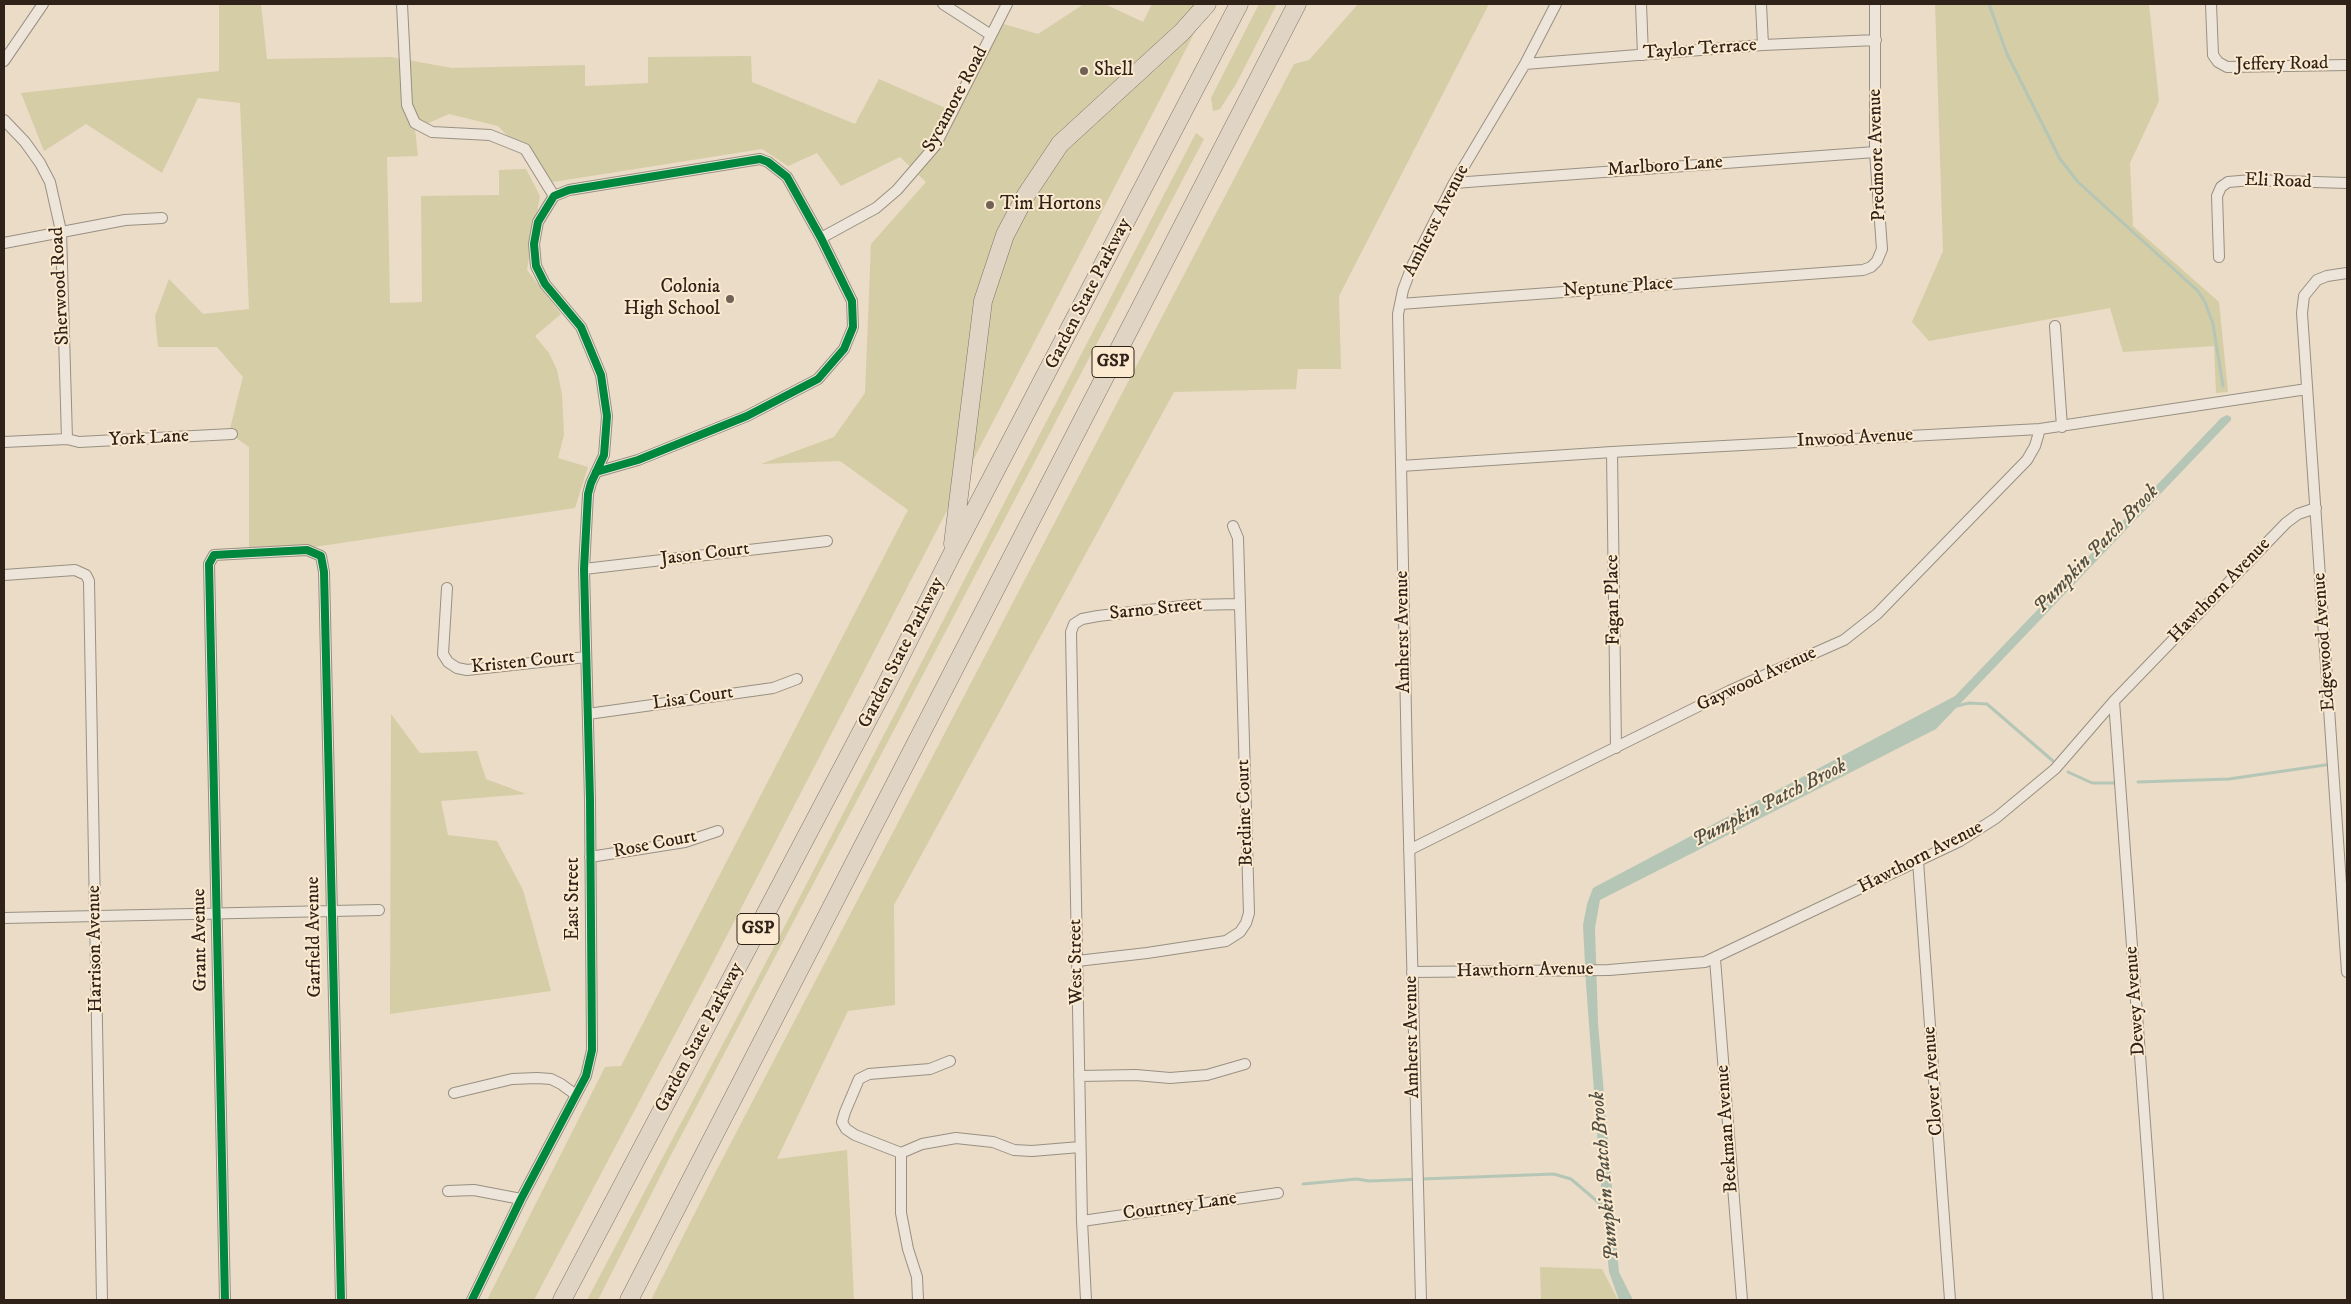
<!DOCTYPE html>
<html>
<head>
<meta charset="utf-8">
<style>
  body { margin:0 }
  #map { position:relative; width:2351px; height:1304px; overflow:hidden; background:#eadcc6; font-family:"IM FELL DW Pica",serif }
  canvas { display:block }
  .frame { position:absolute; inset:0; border:5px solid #2f2218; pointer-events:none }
</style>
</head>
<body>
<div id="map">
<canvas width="2351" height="1304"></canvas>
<div class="frame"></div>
</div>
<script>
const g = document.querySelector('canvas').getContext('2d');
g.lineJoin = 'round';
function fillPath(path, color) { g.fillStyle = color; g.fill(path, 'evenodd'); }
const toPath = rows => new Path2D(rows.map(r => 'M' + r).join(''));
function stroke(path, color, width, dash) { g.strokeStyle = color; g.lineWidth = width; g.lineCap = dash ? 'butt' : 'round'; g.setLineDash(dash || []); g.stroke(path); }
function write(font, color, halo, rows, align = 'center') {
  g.font = font + ' "IM FELL DW Pica",serif'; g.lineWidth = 4; g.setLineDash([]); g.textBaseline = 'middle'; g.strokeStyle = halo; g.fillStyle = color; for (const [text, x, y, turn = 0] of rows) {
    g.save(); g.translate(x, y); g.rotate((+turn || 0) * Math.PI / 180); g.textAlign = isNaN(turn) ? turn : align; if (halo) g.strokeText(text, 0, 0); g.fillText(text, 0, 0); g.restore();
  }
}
fillPath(toPath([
  [219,4,261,4,267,59,391,57,452,68,585,65,585,86,648,83,648,57,751,56,752,82,855,124,879,79,950,110,997,22,1038,34,1084,4,1105,4,1143,22,1152,4,1194,4,1199,24,708,972,534,1300,487,1300,605,1067,621,1066,908,510,840,461,761,464,834,437,865,393,871,244,926,182,900,157,841,186,817,153,788,166,762,149,553,182,498,126,449,114,415,129,418,156,387,157,390,303,422,302,421,196,499,195,499,170,526,169,540,196,527,270,561,314,535,336,549,353,557,370,562,394,564,435,558,458,588,467,575,508,274,553,249,553,249,447,229,433,243,377,217,347,158,347,155,316,169,279,203,314,249,309,240,103,198,98,162,173,86,124,44,151,21,93,219,71],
  [1259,4,1277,4,1236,84,1220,109,1213,111,1211,98],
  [1358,4,1489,4,1339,296,1341,369,1298,369,1296,389,1174,392,894,905,895,1005,848,1011,777,1159,847,1150,854,1300,651,1300,713,1177,1294,64,1309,60],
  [1935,4,2149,4,2159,101,2130,163,2133,226,2219,302,2228,392,2216,393,2214,346,2123,352,2110,308,1929,341,1912,322,1943,251],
  [1196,133,1204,139,671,1155,598,1300,587,1300,750,993],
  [391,714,420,753,477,751,486,779,526,794,441,801,448,835,497,841,523,890,551,991,390,1014],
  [1540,1267,1602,1269,1618,1300,1541,1300]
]), '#d5cda6');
fillPath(toPath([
  [2227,415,2231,417,2231,420,1936,729,1600,900,1595,928,1598,1023,1619,1272,1633,1300,1619,1300,1609,1272,1603,1212,1586,984,1583,925,1587,904,1593,888,1955,696,2221,418]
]), '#b5c6b6');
stroke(toPath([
  [1989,4,2007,54,2060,159,2078,182,2198,291,2205,302,2213,324,2223,386],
  [1957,706,1969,703,1987,704,2053,761],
  [2068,772,2092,783,2114,783],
  [2138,782,2229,779,2332,764],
  [1303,1184,1357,1179,1369,1181,1554,1174,1571,1179,1605,1208]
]), '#b5c6b6', 3);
const street = toPath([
  [402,4,407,105,415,123,432,132,490,135,525,149,554,196],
  [943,4,991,35],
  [1641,4,1643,55],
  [1761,4,1763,45],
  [2211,4,2213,55,2218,62,2227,67,2347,65],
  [4,61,43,4],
  [1525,64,1763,45,1876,40],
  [4,120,25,142,40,163,50,182,61,231,67,439],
  [1454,183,1875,152],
  [821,238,876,208,897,190,935,146,1007,4],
  [4,243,125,220,162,218],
  [2219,257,2217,196,2221,187,2228,182,2252,180,2347,183],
  [2347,273,2327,276,2317,280,2304,296,2302,313,2347,972],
  [1400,304,1863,270,1871,267,1877,261,1882,249,1875,152,1875,4],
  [2055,326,2062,427],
  [4,442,67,439,79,442,232,434],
  [1612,452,1616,748],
  [1401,466,1612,452,2040,429,2307,389],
  [584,569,827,541],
  [4,575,75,570,86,575,89,581,102,1300],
  [447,588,443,654,448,662,457,668,467,670,586,657],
  [2114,701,2158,1300],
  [588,714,773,688,797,679],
  [1409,850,1729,691,1844,640,1877,614,2027,460,2035,446,2040,429],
  [590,857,685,842,718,831],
  [1918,861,1950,1300],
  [4,918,379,910],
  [1715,959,1742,1300],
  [1077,961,1147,953,1226,941,1240,932,1246,923,1249,913,1238,538,1233,526],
  [1412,972,1609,970,1705,962,1960,841,1996,818,2055,769,2114,701,2286,523,2298,514,2316,508],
  [1079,1076,1136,1075,1170,1078,1207,1075,1245,1064],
  [454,1093,512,1079,537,1078,551,1079,561,1084,576,1095],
  [901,1153,855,1135,846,1129,842,1122,845,1112,859,1079,869,1074,930,1069,950,1061],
  [901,1153,922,1144,956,1138,993,1142,1014,1150,1032,1151,1080,1147],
  [901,1153,901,1213,908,1249,917,1277,918,1300],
  [448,1191,474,1190,521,1199],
  [1082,1221,1278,1193],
  [225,1300,209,564,214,555,307,550,321,556,324,572,341,1300],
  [472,1300,521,1199,586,1076,592,1050,590,800,584,569,588,494,591,483,604,455,607,416,601,375,581,327,545,284,536,266,534,244,538,222,554,196,569,190,760,159,768,162,787,177,821,238,852,301,853,327,844,349,818,379,747,416,638,460,596,472],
  [1086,1300,1082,1221,1071,632,1074,624,1082,619,1098,616,1191,605,1240,604],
  [1421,1300,1407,764,1398,314,1403,290,1412,266,1454,183,1525,64,1556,4]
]);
const highway = toPath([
  [953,544,983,301,1005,235,1026,195,1060,144,1182,32,1207,4],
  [562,1300,884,689,951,556,1239,4],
  [629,1300,1297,4]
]);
stroke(street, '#999082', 12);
stroke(highway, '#7f766a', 19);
stroke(street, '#ede5da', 10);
stroke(highway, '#e0d5c5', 18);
stroke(toPath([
  [225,1300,209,564,214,555,307,550,321,556,324,572,341,1300],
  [472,1300,521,1199,586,1076,592,1050,590,800,584,569,588,494,591,483,604,455,607,416,601,375,581,327,545,284,536,266,534,244,538,222,554,196,569,190,760,159,768,162,787,177,821,238,852,301,853,327,844,349,818,379,747,416,638,460,596,472]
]), '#00873e', 8);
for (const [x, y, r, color] of [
  [1084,71,5,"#706355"],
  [990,205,5,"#706355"],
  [730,299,5,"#706355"]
]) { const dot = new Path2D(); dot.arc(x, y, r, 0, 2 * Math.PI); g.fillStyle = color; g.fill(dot); stroke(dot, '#fbead0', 2); }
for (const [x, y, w] of [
  [1113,362,42],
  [758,929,42]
]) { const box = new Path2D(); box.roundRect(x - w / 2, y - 15.5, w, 31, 4); g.fillStyle = '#fbead0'; g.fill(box); stroke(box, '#2f2218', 1); }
write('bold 18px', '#2f2218', null, [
  ["GSP",1113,362],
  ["GSP",758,929]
]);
write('19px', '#2f2218', '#fbead0', [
  ["Taylor Terrace",1700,50,-4],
  ["Jeffery Road",2282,65,-1],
  ["Sycamore Road",956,100,-62],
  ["Predmore Avenue",1878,155,-92],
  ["Marlboro Lane",1665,167,-4],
  ["Eli Road",2278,182,2],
  ["Amherst Avenue",1437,221,-63],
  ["Sherwood Road",61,286,-93],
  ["Neptune Place",1618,288,-4],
  ["Garden State Parkway",1089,294,-63],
  ["York Lane",149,439,-3],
  ["Inwood Avenue",1855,439,-3],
  ["Jason Court",705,555,-7],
  ["Hawthorn Avenue",2220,591,-46],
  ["Fagan Place",1614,600,-91],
  ["Sarno Street",1156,610,-6],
  ["Amherst Avenue",1404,632,-91],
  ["Edgewood Avenue",2325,642,-94],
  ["Garden State Parkway",902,653,-63],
  ["Kristen Court",523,663,-6],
  ["Gaywood Avenue",1757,680,-25],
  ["Lisa Court",693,699,-8],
  ["Berdine Court",1246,813,-92],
  ["Rose Court",655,845,-11],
  ["Hawthorn Avenue",1921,858,-27],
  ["East Street",574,899,-90],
  ["Garfield Avenue",315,937,-91],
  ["Grant Avenue",201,940,-91],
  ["Harrison Avenue",96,949,-91],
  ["West Street",1077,962,-91],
  ["Hawthorn Avenue",1525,971,-1],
  ["Dewey Avenue",2136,1001,-94],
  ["Amherst Avenue",1413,1037,-91],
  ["Garden State Parkway",700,1038,-62],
  ["Clover Avenue",1934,1081,-94],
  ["Beekman Avenue",1728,1129,-94],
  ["Courtney Lane",1180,1207,-8]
]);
write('19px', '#2f2218', '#fbead0', [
  ["Shell",1094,71],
  ["Tim Hortons",1000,205],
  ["Colonia",720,288,"right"],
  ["High School",720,310,"right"]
], 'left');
write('italic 20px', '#505045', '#fbead0', [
  ["Pumpkin Patch Brook",2097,550,-46],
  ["Pumpkin Patch Brook",1770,804,-27],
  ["Pumpkin Patch Brook",1606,1176,-95]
]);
</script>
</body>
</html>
